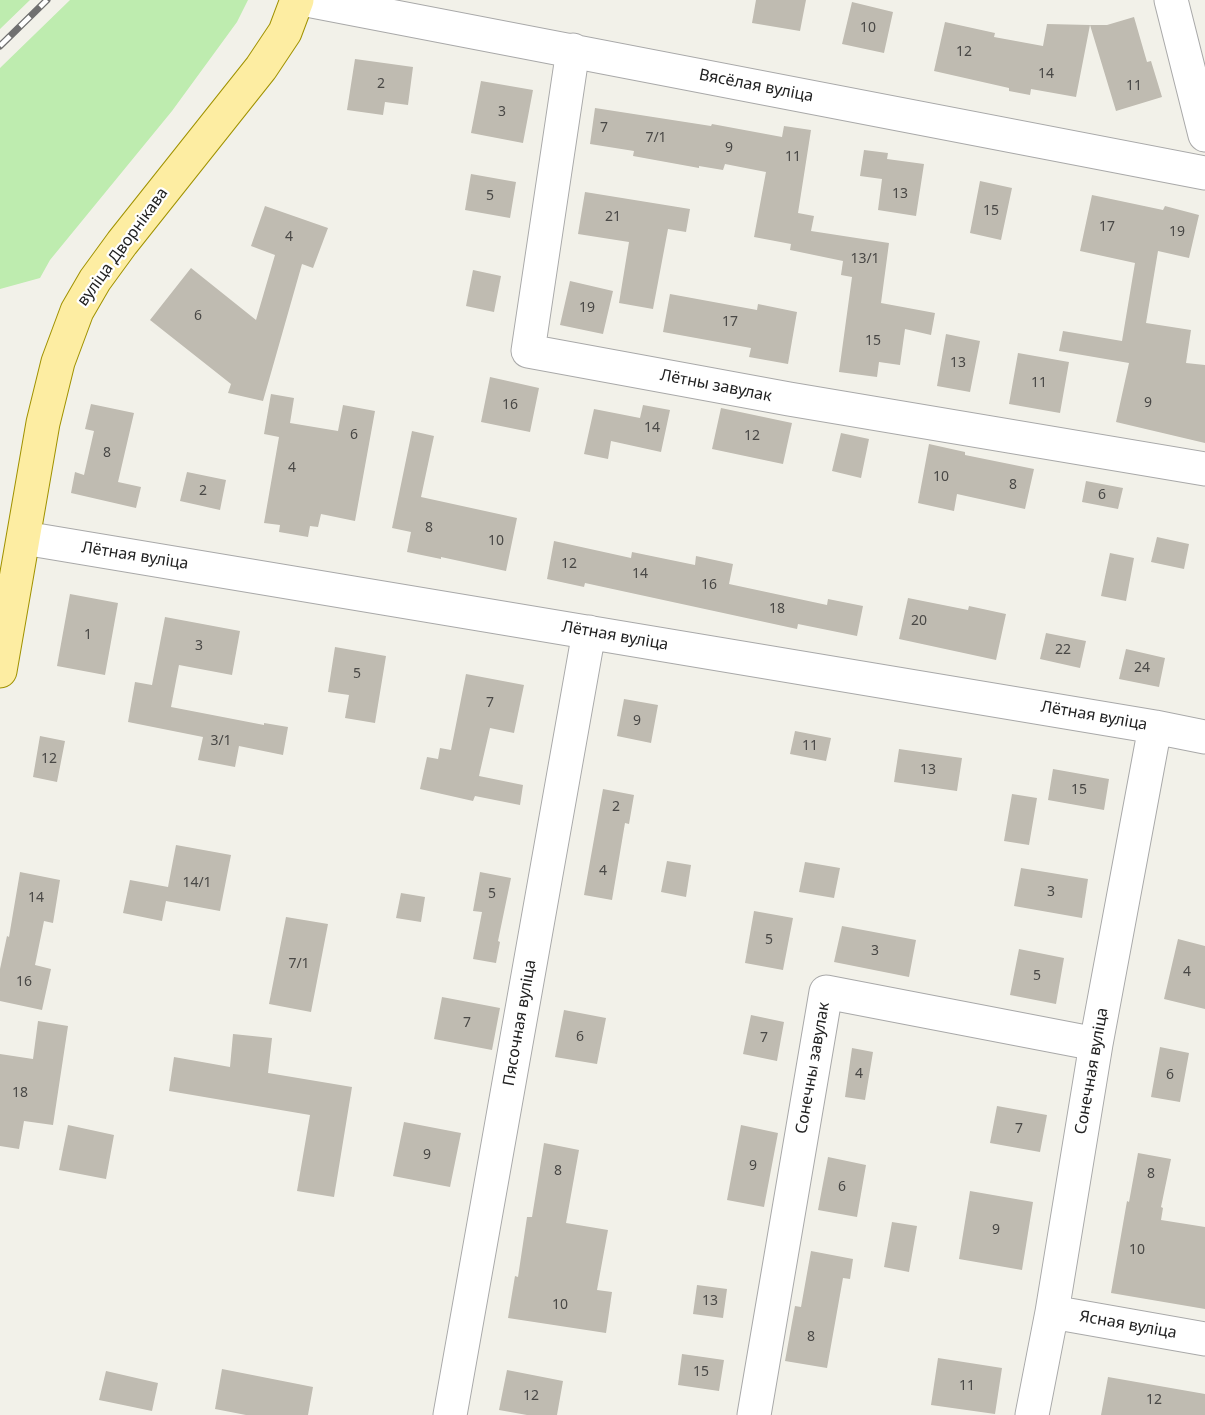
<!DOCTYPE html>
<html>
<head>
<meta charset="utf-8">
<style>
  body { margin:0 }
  canvas { display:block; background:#f2f1e9 }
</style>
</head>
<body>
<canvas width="1205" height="1415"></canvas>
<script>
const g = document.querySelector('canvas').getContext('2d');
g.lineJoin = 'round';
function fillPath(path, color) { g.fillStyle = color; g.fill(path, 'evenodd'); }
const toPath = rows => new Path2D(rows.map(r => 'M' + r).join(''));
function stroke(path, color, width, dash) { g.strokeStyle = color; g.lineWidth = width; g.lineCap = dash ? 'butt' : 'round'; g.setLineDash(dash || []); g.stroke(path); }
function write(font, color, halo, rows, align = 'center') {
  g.font = font + ' "Noto Sans",sans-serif'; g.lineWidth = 4.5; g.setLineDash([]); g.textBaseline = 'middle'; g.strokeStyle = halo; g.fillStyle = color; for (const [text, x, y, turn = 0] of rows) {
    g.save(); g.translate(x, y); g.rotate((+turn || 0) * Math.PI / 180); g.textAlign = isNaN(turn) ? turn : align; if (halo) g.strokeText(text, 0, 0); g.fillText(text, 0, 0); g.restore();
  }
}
fillPath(toPath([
  [0,0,30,0,0,29],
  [70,0,248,0,237,22,172,111,50,260,40,278,0,289,0,68]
]), '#beecaf');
fillPath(toPath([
  [756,0,806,0,800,31,752,23],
  [852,2,893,12,884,53,842,44],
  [1134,17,1147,62,1151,61,1162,97,1116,111,1090,25,1107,25],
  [945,22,995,33,994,37,1043,46,1047,24,1090,25,1076,97,1031,89,1030,95,1009,91,1009,88,934,71],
  [355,59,413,67,408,105,385,102,383,115,347,110],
  [481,81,533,90,523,143,471,133],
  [595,108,711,126,712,124,782,137,784,126,811,130,798,213,814,216,811,231,889,243,881,303,935,313,931,335,905,329,900,365,879,362,877,377,839,372,852,277,841,275,843,261,790,250,791,244,754,237,766,172,725,164,723,170,699,166,699,168,633,156,634,151,590,144],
  [864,150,888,153,887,159,924,164,916,216,878,210,882,179,860,176],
  [471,174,516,182,510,218,465,210],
  [980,181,1012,188,1001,240,970,233],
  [585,192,690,209,686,232,668,229,653,309,619,303,629,242,578,234],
  [1092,195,1163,210,1165,206,1199,215,1189,258,1158,251,1146,323,1191,330,1186,363,1205,365,1205,443,1116,422,1129,363,1059,351,1063,331,1122,341,1135,263,1080,251],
  [265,206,328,228,313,268,302,264,263,401,228,393,231,384,150,320,191,268,256,320,275,255,251,246],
  [473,270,501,276,494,312,466,306],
  [570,281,613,291,603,334,560,325],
  [670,294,757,310,758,304,797,312,788,364,749,357,751,348,663,332],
  [946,334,980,341,970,392,937,386],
  [1018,353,1069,362,1060,413,1009,404],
  [490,377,539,388,530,432,481,422],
  [271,394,294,398,290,423,338,431,343,405,375,411,355,521,321,514,318,527,310,526,308,537,279,532,280,525,264,523,279,437,264,434],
  [91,404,134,413,118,482,141,487,136,508,71,493,75,472,84,475,94,431,85,429],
  [643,405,670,410,661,452,611,441,608,459,584,454,594,409,640,418],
  [721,408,792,423,783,464,712,449],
  [412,431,434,436,421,497,517,518,506,571,441,557,441,559,407,552,411,532,392,528],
  [841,433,869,439,861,478,832,471],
  [929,444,965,452,965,455,1034,469,1025,509,957,494,954,511,918,503],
  [187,472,226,480,220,510,180,501],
  [1086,481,1123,488,1118,509,1082,502],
  [1157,537,1189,544,1184,569,1151,562],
  [554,541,631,558,632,552,695,565,696,556,733,564,729,584,827,605,828,599,863,606,857,636,798,624,797,629,585,583,584,587,547,579],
  [1110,553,1134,558,1126,601,1101,596],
  [70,594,118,603,105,675,57,666],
  [908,598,968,610,969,606,1006,614,996,660,899,639],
  [165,617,240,631,232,675,179,665,171,707,264,725,264,723,288,727,283,755,239,746,235,767,198,760,203,737,128,722,135,682,152,685],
  [1046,633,1086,641,1080,668,1040,659],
  [335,647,386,656,375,723,345,718,349,695,328,692],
  [1126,649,1165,658,1159,687,1119,679],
  [466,674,524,685,514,733,490,728,479,776,523,785,520,805,475,796,473,801,420,789,427,757,438,759,440,748,451,750],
  [624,699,658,705,651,743,617,736],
  [795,731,831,738,826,761,790,754],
  [40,736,65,741,57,782,33,777],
  [899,749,962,758,957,791,894,782],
  [1053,769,1109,779,1104,810,1048,800],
  [603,789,634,795,629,824,625,823,612,900,584,895],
  [1012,794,1037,798,1029,845,1004,841],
  [176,845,231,855,220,911,166,901,162,921,123,913,130,880,168,887],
  [667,861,691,865,686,897,661,892],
  [805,862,840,868,834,898,799,892],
  [1021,868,1088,879,1082,918,1014,906],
  [20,872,60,880,53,923,44,921,35,965,51,969,42,1010,0,1001,0,969,7,936,9,937],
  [480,872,511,878,498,941,500,942,496,963,473,959,482,912,473,911],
  [401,893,425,897,421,922,396,918],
  [754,911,793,918,783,970,745,963],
  [286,917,328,924,311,1012,269,1004],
  [842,926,916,940,909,977,834,962],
  [1178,939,1205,946,1205,1009,1164,999],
  [1019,949,1064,958,1056,1004,1010,995],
  [442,997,500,1008,492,1050,434,1039],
  [564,1010,606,1018,597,1064,555,1057],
  [751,1015,784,1022,777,1061,743,1054],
  [38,1021,68,1026,53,1125,24,1121,19,1149,0,1146,0,1054,33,1059],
  [233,1034,272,1038,268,1073,352,1087,334,1197,297,1191,310,1115,169,1091,174,1057,230,1067],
  [1160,1047,1189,1053,1180,1102,1151,1097],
  [852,1048,873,1052,865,1100,845,1097],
  [997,1106,1047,1115,1040,1152,990,1143],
  [404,1122,461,1133,450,1187,393,1176],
  [68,1125,114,1135,106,1179,59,1170],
  [741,1125,778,1133,764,1207,727,1200],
  [544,1143,579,1150,566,1223,608,1230,597,1290,612,1292,606,1333,508,1318,515,1276,518,1277,527,1217,532,1217],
  [1138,1153,1171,1159,1161,1207,1163,1208,1161,1220,1205,1227,1205,1309,1111,1293,1127,1201,1129,1202],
  [828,1157,866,1165,857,1217,818,1210],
  [970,1191,1033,1202,1022,1270,959,1259],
  [892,1222,917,1226,909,1272,884,1267],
  [811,1251,853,1259,850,1279,843,1278,827,1368,785,1361,795,1306,801,1307],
  [697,1285,727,1289,723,1318,693,1314],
  [682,1354,724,1360,719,1391,678,1385],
  [938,1358,1002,1368,995,1414,931,1405],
  [222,1369,313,1387,308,1415,246,1415,215,1409],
  [507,1370,563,1381,557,1415,527,1415,499,1410],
  [106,1371,158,1383,152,1411,99,1400],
  [1108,1377,1205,1394,1205,1415,1101,1415]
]), '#bfbbb1');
const minor = toPath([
  [307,0,1205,173],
  [1171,0,1205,135],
  [573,50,528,351,789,399,1205,469],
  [24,538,1155,727,1205,737],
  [1052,1312,1205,1339],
  [450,1415,589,632],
  [754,1415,826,992,1096,1044],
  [1032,1415,1052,1312,1096,1044,1155,727]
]);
const major = toPath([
  [0,671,43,423,58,362,77,311,95,280,122,243,261,68,285,32,297,0]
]);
stroke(minor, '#a9a9a9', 35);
stroke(major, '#a09200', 35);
stroke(minor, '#fff', 33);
stroke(major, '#fdeda2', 33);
const rail = toPath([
  [0,46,47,0]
]);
stroke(rail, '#707070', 7);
stroke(rail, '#fff', 4.5, [14]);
write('14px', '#494846', null, [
  ["10",868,28],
  ["12",964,52],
  ["14",1046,74],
  ["2",381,84],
  ["11",1134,86],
  ["3",502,112],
  ["7",604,128],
  ["7/1",656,138],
  ["9",729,148],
  ["11",793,157],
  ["13",900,194],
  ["5",490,196],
  ["15",991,211],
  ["21",613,217],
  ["17",1107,227],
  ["19",1177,232],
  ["4",289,237],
  ["13/1",865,259],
  ["19",587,308],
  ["6",198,316],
  ["17",730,322],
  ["15",873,341],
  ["13",958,363],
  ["11",1039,383],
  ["9",1148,403],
  ["16",510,405],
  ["14",652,428],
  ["6",354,435],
  ["12",752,436],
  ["8",107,453],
  ["4",292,468],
  ["10",941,477],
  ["8",1013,485],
  ["2",203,491],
  ["6",1102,495],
  ["8",429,528],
  ["10",496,541],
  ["12",569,564],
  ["14",640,574],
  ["16",709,585],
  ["18",777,609],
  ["20",919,621],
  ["1",88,635],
  ["3",199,646],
  ["22",1063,650],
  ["24",1142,668],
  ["5",357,674],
  ["7",490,703],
  ["9",637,721],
  ["3/1",221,741],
  ["11",810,746],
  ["12",49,759],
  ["13",928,770],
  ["15",1079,790],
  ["2",616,807],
  ["4",603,871],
  ["14/1",197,883],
  ["3",1051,892],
  ["5",492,894],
  ["14",36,898],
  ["5",769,940],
  ["3",875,951],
  ["7/1",299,964],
  ["4",1187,972],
  ["5",1037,976],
  ["16",24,982],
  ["7",467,1023],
  ["6",580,1037],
  ["7",764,1038],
  ["4",859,1074],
  ["6",1170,1075],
  ["18",20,1093],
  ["7",1019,1129],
  ["9",427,1155],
  ["9",753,1166],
  ["8",558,1171],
  ["8",1151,1174],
  ["6",842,1187],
  ["9",996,1230],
  ["10",1137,1250],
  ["13",710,1301],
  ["10",560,1305],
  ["8",811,1337],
  ["15",701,1372],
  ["11",967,1386],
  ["12",531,1396],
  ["12",1154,1400]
]);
write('16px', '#222', '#fff', [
  ["Вясёлая вуліца",756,86,11],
  ["вуліца Дворнікава",123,247,-54],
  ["Лётны завулак",716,386,11],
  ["Лётная вуліца",135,556,9],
  ["Лётная вуліца",615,636,10],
  ["Лётная вуліца",1094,716,10],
  ["Пясочная вуліца",520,1023,-80],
  ["Сонечны завулак",813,1068,-80],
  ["Сонечная вуліца",1092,1071,-80],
  ["Ясная вуліца",1128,1325,10]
]);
</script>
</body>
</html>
